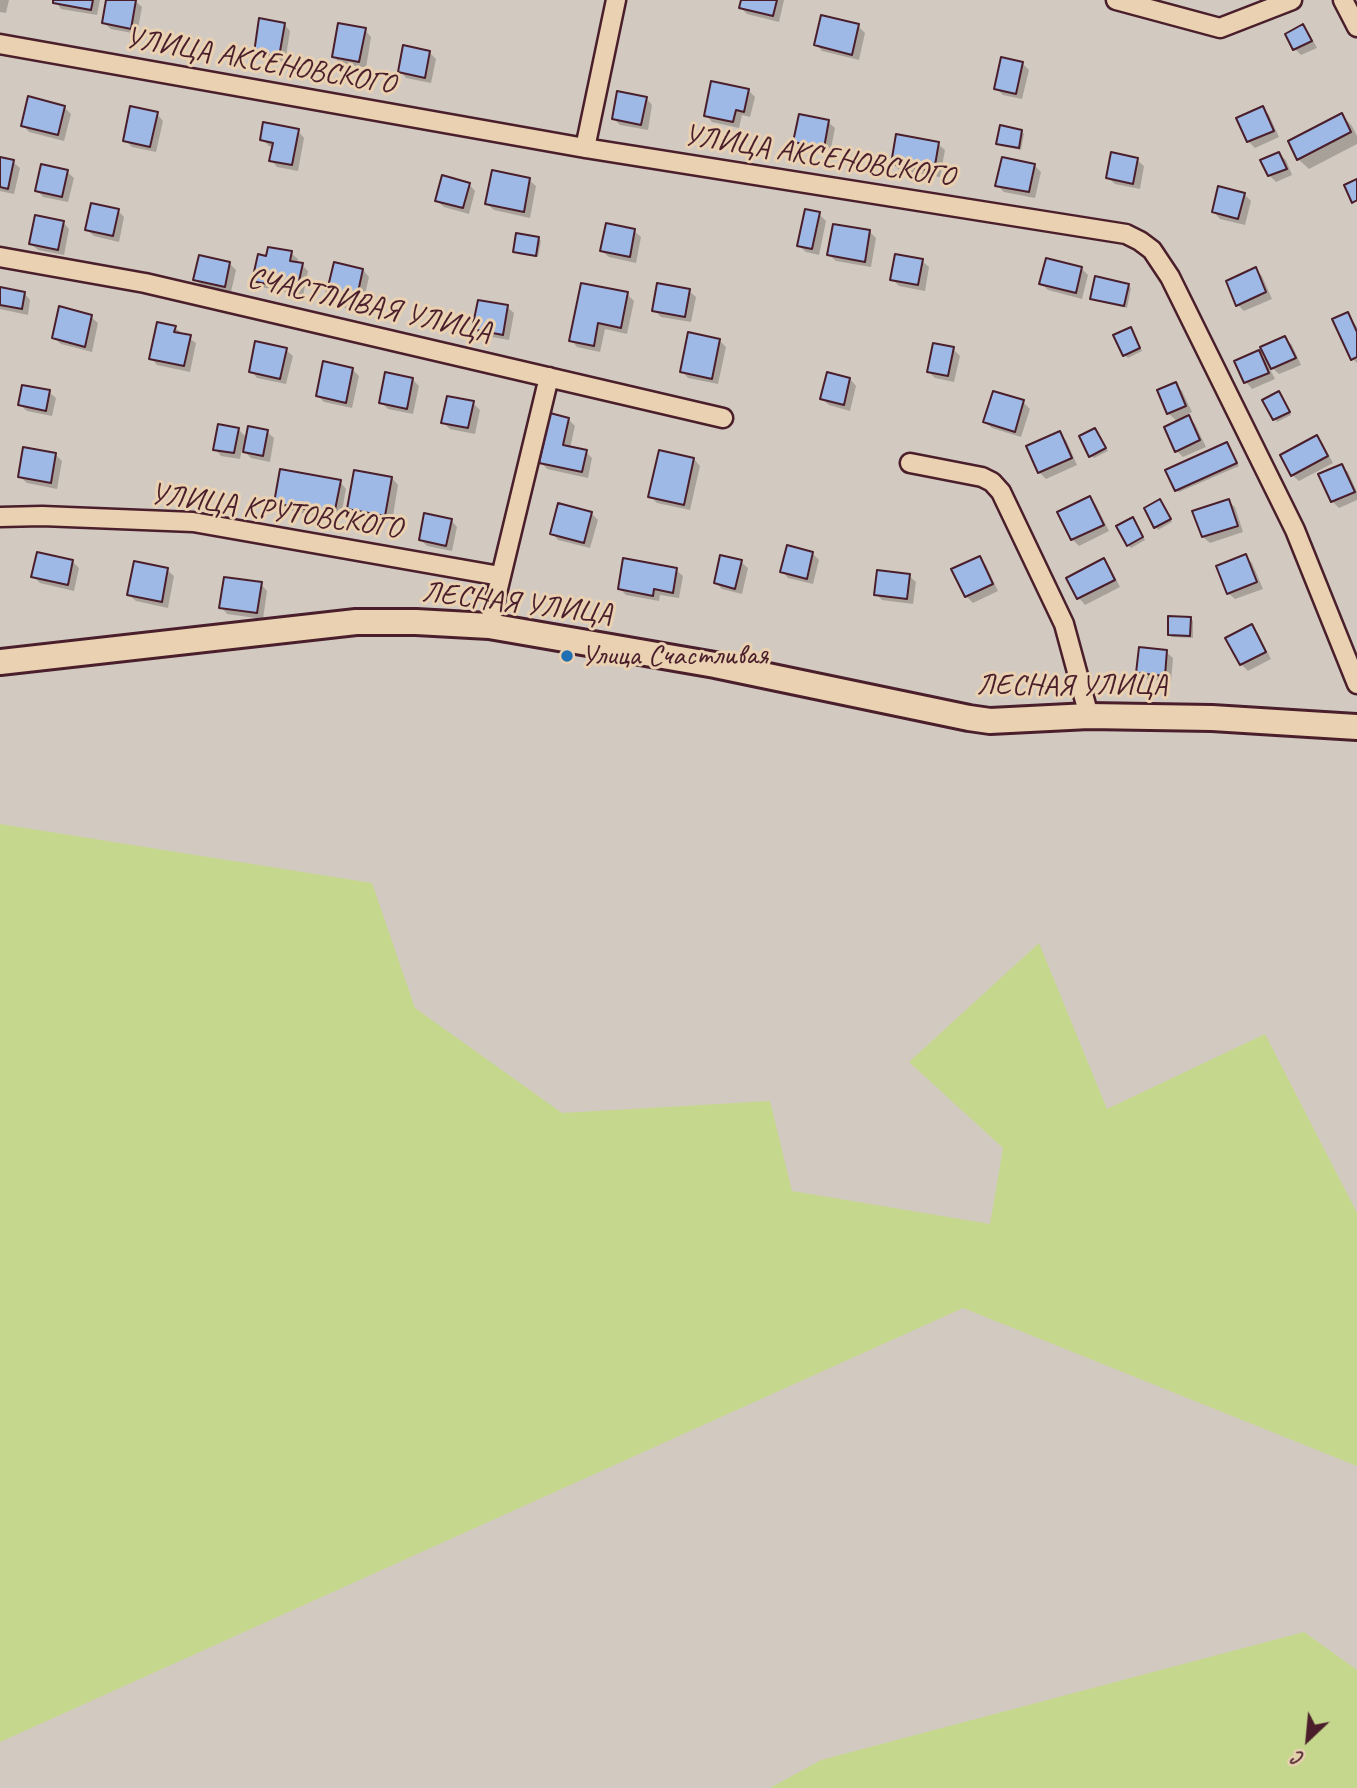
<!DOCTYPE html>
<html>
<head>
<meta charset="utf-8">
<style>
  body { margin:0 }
  #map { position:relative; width:1357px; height:1788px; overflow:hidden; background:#d2cac1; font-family:Caveat,sans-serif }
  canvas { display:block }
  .north { position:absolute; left:1273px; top:1704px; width:70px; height:70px; -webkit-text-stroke:5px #e9d1b1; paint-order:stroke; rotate:206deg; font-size:19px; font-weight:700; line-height:28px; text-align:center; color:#4a1f2b }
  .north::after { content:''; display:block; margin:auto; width:24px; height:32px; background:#4a1f2b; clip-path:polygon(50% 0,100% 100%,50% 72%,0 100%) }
</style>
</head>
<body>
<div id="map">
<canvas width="1357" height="1788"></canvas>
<div class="north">С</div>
</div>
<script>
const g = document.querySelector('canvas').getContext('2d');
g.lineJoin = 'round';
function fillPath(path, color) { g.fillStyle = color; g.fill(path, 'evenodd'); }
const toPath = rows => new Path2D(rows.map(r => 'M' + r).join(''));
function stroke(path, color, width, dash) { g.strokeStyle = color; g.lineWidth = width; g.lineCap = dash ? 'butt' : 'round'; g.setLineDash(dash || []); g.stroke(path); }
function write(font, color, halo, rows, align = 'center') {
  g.font = font + ' Caveat,sans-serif'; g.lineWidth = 6; g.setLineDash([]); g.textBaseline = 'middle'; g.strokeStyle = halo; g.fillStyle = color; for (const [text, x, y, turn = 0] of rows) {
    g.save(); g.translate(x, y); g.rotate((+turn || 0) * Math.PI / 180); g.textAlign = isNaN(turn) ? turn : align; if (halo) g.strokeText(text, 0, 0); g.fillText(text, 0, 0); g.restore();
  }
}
fillPath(toPath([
  [0,824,372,883,415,1008,562,1113,770,1101,792,1191,990,1224,1003,1148,909,1062,1039,943,1107,1109,1265,1034,1357,1213,1357,1466,963,1308,0,1742],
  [1304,1632,1357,1670,1357,1788,770,1788,821,1760]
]), '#c5d78c');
fillPath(toPath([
  [0,0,9,0,6,13,0,12],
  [55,0,100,0,97,15,61,9],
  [108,0,135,1,142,7,137,34,111,29,104,23],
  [743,0,784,0,779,22,747,14,741,8],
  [284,24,290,31,285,63,262,59,255,53],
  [858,26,865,33,859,60,822,51,816,44],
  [1303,26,1309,33,1317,48,1301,55,1295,49],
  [365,30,371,37,366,68,340,63,334,57],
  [429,52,436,59,431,83,406,78,400,71],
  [1022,63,1029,70,1022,99,1003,95,996,88],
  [748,90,755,97,750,117,742,115,739,128,712,122,706,115],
  [646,98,652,105,648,130,620,125,614,119],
  [65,108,71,114,64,141,29,132,23,125],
  [1263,108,1269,115,1279,137,1255,148,1248,141],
  [157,114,163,121,156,152,132,147,125,140],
  [1342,115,1352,126,1357,136,1357,144,1309,169,1298,159],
  [828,122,835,128,830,153,802,148,795,141],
  [298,131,304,138,298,171,277,167,271,160,273,147,269,146,262,139],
  [1021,131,1024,134,1021,150,1001,146,998,143],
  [938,144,945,150,940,177,899,170,893,163],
  [1279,154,1286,160,1292,175,1276,182,1269,175],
  [0,159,13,162,20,168,14,194,0,191],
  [1137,160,1144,166,1140,189,1115,184,1108,178],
  [1034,165,1041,172,1035,198,1004,192,997,185],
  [67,172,74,178,68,202,43,197,37,190],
  [529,180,536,186,530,218,494,210,487,204],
  [469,184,475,191,469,214,444,207,437,201],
  [1244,194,1251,201,1245,225,1220,219,1214,212],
  [118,211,124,217,119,242,94,236,87,230],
  [819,214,826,221,819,255,806,252,799,246],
  [63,222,69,229,64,255,38,250,31,244],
  [634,231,641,237,636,263,609,257,602,251],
  [869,231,876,238,871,267,836,261,829,255],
  [538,238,541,241,538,257,518,254,515,251],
  [291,253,298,259,297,264,302,265,308,271,303,296,261,287,254,280,267,258],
  [922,261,929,267,925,291,899,286,892,279],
  [229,263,236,270,231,292,202,286,195,279],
  [1081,268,1088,275,1082,299,1048,290,1041,283],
  [1256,269,1262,276,1272,299,1244,311,1238,305],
  [363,270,369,277,361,312,334,305,327,299],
  [1128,285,1131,288,1127,308,1095,301,1092,298],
  [0,288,24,293,30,300,28,315,0,309],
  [689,291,696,297,691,322,661,317,654,310],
  [627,294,634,301,627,334,605,329,600,352,577,347,571,340],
  [507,307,514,313,509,340,480,335,474,329],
  [1347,314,1357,327,1357,363,1353,359],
  [91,317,98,323,92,352,61,344,54,338],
  [175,328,196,343,190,372,157,365,151,358],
  [1133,332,1142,351,1128,358,1125,355],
  [1285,338,1292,345,1301,365,1279,374,1267,363,1275,379,1252,389,1246,382,1236,362,1259,353,1270,364],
  [720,341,726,347,718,384,688,378,682,371],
  [953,349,960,356,954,382,935,378,929,372],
  [286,350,293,356,286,384,257,378,251,371],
  [352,369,359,376,352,408,324,402,318,396],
  [412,379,419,386,413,414,388,409,381,402],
  [850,379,856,386,850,411,829,405,822,399],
  [1176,384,1182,391,1192,412,1186,415,1195,424,1206,447,1183,457,1177,451,1178,422,1168,413],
  [49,392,56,398,52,416,27,411,20,405],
  [1282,396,1291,415,1277,422,1275,419],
  [1023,402,1030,409,1021,437,992,428,985,422],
  [473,403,480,410,475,434,450,429,443,422],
  [568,419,575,426,570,448,586,452,592,458,588,478,547,469,541,462],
  [238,429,247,438,267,432,274,438,270,462,251,458,242,449,240,459,221,456,215,449],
  [1095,430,1108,451,1094,458,1091,456],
  [1059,433,1066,440,1077,465,1046,479,1039,472],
  [1317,437,1323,444,1333,463,1299,481,1292,475],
  [1227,444,1239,466,1179,492,1176,490],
  [56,455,62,461,57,489,27,483,20,477],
  [694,459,700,466,690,510,657,503,650,496],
  [1341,466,1348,472,1357,492,1357,500,1339,508,1332,501],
  [392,478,398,485,392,522,355,515,349,509],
  [340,482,346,489,340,521,282,509,276,503],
  [1090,498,1096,505,1109,531,1079,546,1072,539],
  [1160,501,1172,522,1158,530,1156,527],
  [1228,501,1235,507,1243,532,1210,543,1203,537],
  [591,513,598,520,590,548,558,540,552,533],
  [451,520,457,527,452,551,427,546,420,539],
  [1135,522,1145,540,1131,548,1128,545],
  [813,554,819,560,813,584,788,578,782,571],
  [1246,556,1252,563,1263,589,1235,599,1228,593],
  [979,558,986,565,998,591,973,603,966,596],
  [1103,560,1110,567,1120,587,1085,605,1079,598,1068,578],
  [73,562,79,568,74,591,40,583,33,576],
  [741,562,748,568,742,594,722,589,715,582],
  [167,570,174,576,168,608,136,601,129,595],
  [676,570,683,576,679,598,660,595,659,601,626,595,620,589],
  [909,576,916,582,913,604,882,600,876,594],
  [261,584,267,591,263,619,227,614,221,607],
  [1190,618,1193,621,1193,638,1172,637,1169,634],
  [1251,627,1258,633,1271,659,1248,671,1241,664],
  [1166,652,1173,658,1171,682,1145,679,1138,672]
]), '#0003');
const building = toPath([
  [53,0,93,0,91,10,53,3,53,0],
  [106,0,136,0,131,29,102,23,106,0],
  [741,0,777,0,773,16,739,8,741,0],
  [821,15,859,24,852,55,814,45,821,15],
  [259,18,285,23,279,57,254,53,259,18],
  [338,23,366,28,359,62,332,57,338,23],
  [1303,24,1312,41,1293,50,1285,34,1303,24],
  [403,45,430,51,425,78,398,72,403,45],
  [1001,57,1023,62,1016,94,994,89,1001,57],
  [711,81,749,89,744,112,736,110,733,122,704,116,711,81],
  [617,91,647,97,641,125,612,119,617,91],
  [28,96,65,106,58,135,21,126,28,96],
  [130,106,158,112,150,147,123,141,130,106],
  [1263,106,1274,131,1247,142,1236,118,1263,106],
  [1342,113,1351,132,1297,160,1288,141,1342,113],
  [799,114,829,120,824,148,793,142,799,114],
  [263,122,299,129,292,165,269,161,273,143,260,140,263,122],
  [1000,125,1022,130,1019,148,996,144,1000,125],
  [896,134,939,142,934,171,891,164,896,134],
  [1111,152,1138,158,1133,184,1106,178,1111,152],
  [1279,152,1287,169,1268,176,1260,160,1279,152],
  [0,157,14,160,8,189,0,187,0,157],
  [1002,157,1035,164,1029,192,995,186,1002,157],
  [41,164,68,170,62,197,35,191,41,164],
  [492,170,530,178,524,212,485,204,492,170],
  [442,175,470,183,463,208,435,201,442,175],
  [1357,179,1357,200,1352,203,1344,185,1357,179],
  [1218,186,1245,193,1238,219,1212,212,1218,186],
  [91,203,119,209,113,236,85,230,91,203],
  [805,209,820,212,812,249,797,246,805,209],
  [35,215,64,221,58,250,29,244,35,215],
  [606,223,635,229,630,257,600,251,606,223],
  [833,224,870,230,865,262,827,255,833,224],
  [516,233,539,237,536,256,513,252,516,233],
  [268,247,292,251,290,261,303,263,297,290,252,281,258,254,266,256,268,247],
  [895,254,923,259,918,285,890,280,895,254],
  [199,255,230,262,225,287,193,280,199,255],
  [1046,258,1082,267,1076,293,1039,284,1046,258],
  [334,262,363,269,355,306,325,299,334,262],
  [1256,267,1266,292,1236,306,1226,281,1256,267],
  [1095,276,1129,284,1124,306,1090,299,1095,276],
  [581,283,628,292,621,328,598,323,594,346,569,341,581,283],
  [657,283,690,289,685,317,652,311,657,283],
  [0,287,25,292,22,309,0,305,0,287],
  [478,300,508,305,503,335,472,329,478,300],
  [59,306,92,315,85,347,52,338,59,306],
  [1348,312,1357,332,1357,357,1351,360,1332,319,1348,312],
  [157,322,176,326,174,332,191,335,184,366,149,359,157,322],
  [1131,327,1140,348,1123,356,1113,335,1131,327],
  [688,332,720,339,712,379,680,372,688,332],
  [1285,336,1296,358,1271,369,1260,347,1285,336],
  [255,341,287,348,280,379,249,372,255,341],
  [933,343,954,347,948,376,927,372,933,343],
  [1259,350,1269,373,1244,383,1234,361,1259,350],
  [323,361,353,368,346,403,316,396,323,361],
  [385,372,413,378,407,409,379,403,385,372],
  [827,372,850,378,844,405,820,399,827,372],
  [1176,382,1186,406,1167,414,1157,390,1176,382],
  [22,385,50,390,46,411,18,405,22,385],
  [993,391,1024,400,1015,432,983,422,993,391],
  [1279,391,1290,412,1273,420,1262,400,1279,391],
  [447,396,474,401,468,428,441,423,447,396],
  [550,413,569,418,563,445,587,450,582,472,539,463,550,413],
  [1189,415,1200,440,1175,452,1164,427,1189,415],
  [218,424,239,428,234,453,213,450,218,424],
  [248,426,268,430,263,456,243,452,248,426],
  [1095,428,1106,448,1089,457,1079,436,1095,428],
  [1060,431,1072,458,1038,473,1026,446,1060,431],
  [1317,435,1328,456,1291,476,1280,455,1317,435],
  [1227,442,1237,463,1175,491,1165,470,1227,442],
  [23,447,56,453,51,483,18,477,23,447],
  [659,450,694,458,684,505,648,497,659,450],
  [1342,464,1355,492,1331,502,1318,474,1342,464],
  [280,469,341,480,334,515,274,503,280,469],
  [354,470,392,477,385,516,347,509,354,470],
  [1090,496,1104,525,1071,540,1057,512,1090,496],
  [1160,499,1171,519,1154,528,1144,508,1160,499],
  [1229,499,1238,526,1202,537,1192,511,1229,499],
  [558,503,592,512,584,543,550,534,558,503],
  [424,513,452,519,446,546,419,540,424,513],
  [1133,517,1143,537,1127,546,1116,526,1133,517],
  [787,545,813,552,807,579,780,572,787,545],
  [37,552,73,560,68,585,31,577,37,552],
  [1246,554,1257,582,1227,594,1216,566,1246,554],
  [720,555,742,560,735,589,714,583,720,555],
  [980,556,993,584,965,597,951,569,980,556],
  [623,558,677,568,673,593,654,589,653,596,618,589,623,558],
  [1104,558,1115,580,1077,599,1066,578,1104,558],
  [134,561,168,568,162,602,127,595,134,561],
  [877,570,910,574,907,599,874,595,877,570],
  [224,577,262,582,257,613,219,608,224,577],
  [1168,616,1191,617,1190,636,1168,635,1168,616],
  [1252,624,1266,652,1240,665,1225,638,1252,624],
  [1139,647,1167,650,1165,676,1136,673,1139,647]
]);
fillPath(building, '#9eb9e5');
stroke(building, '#4a1f2b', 2);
const street = toPath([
  [1116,0,1220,28,1292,0],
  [1343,0,1357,27],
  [0,44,585,148,1126,234,1140,241,1152,250,1170,277,1295,530,1357,684],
  [585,148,616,0],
  [0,257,145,283,723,418],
  [910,463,982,477,992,482,1001,492,1064,624,1089,716],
  [0,517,42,516,193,522,500,576],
  [489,626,549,377]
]);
const secondary = toPath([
  [0,662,356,622,416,622,489,626,715,665,969,718,990,721,1089,716,1212,718,1357,727]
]);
stroke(street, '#4a1f2b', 23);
stroke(secondary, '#4a1f2b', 30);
stroke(street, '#e9d1b1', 18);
stroke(secondary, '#e9d1b1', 24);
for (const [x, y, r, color] of [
  [567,656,7,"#1f6fb2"]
]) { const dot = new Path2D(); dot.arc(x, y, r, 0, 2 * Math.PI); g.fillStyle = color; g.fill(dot); stroke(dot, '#e9d1b1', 2.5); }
write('30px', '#4a1f2b', '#e9d1b1', [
  ["УЛИЦА АКСЕНОВСКОГО",260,62,10],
  ["УЛИЦА АКСЕНОВСКОГО",819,157,9],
  ["СЧАСТЛИВАЯ УЛИЦА",369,306,13],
  ["УЛИЦА КРУТОВСКОГО",276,512,8],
  ["ЛЕСНАЯ УЛИЦА",517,604,7],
  ["ЛЕСНАЯ УЛИЦА",1072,686]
]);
write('30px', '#4a1f2b', '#e9d1b1', [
  ["Улица Счастливая",581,656]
], 'left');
</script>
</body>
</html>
